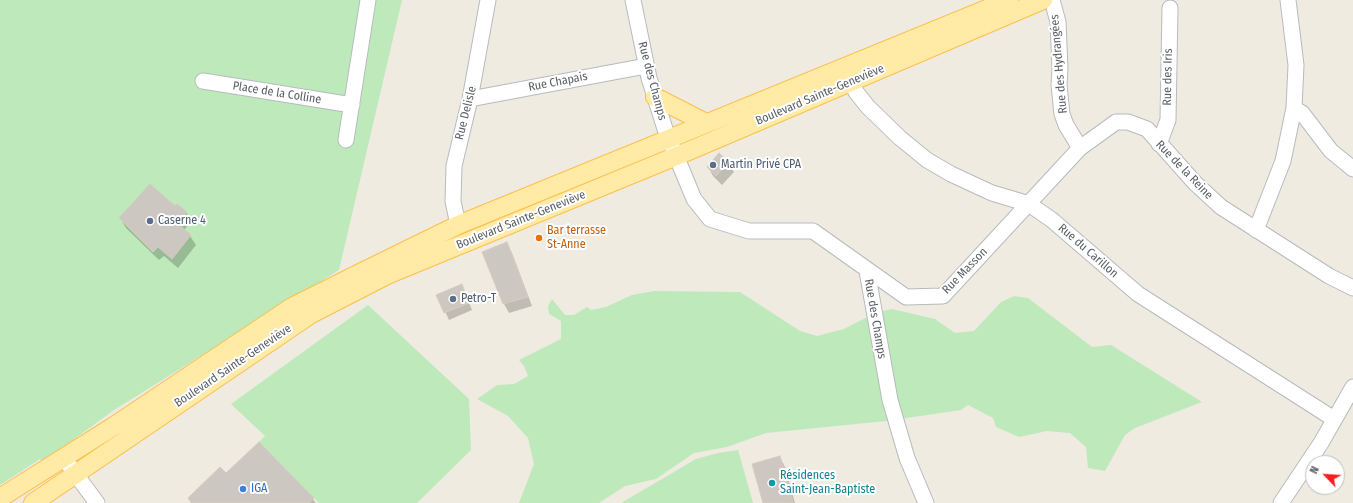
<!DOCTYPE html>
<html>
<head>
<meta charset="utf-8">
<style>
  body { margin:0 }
  #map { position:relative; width:1353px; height:503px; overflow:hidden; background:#efebe1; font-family:"Fira Sans Condensed",sans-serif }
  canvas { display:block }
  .north { position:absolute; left:1305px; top:455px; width:40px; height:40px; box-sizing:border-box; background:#fff; border:1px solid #bdbfc1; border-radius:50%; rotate:295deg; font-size:11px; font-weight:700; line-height:16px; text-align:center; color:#5a5f64 }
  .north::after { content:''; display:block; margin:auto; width:14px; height:18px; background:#f91e1d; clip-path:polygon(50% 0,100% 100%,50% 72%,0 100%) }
</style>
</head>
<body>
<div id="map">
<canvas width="1353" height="503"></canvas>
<div class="north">N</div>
</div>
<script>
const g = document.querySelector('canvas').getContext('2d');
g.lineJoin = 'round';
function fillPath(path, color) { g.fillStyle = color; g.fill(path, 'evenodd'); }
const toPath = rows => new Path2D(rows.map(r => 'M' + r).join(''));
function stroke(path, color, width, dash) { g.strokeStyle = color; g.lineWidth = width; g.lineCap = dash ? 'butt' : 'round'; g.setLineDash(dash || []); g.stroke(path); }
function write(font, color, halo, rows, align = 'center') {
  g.font = font + ' "Fira Sans Condensed",sans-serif'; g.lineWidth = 4; g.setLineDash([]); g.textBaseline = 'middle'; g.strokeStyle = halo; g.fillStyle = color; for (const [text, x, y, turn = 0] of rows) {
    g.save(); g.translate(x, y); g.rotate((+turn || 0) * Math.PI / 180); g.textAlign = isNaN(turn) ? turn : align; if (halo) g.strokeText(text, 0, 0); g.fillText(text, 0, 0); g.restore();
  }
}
fillPath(toPath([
  [0,0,402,0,339,270,114,410,43,462,40,459,0,485],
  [654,291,740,292,800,331,817,336,844,329,875,313,892,309,935,319,955,333,974,331,1001,302,1014,296,1028,298,1092,347,1111,345,1202,402,1135,428,1125,435,1105,471,1088,468,1086,447,1070,433,1047,431,1019,437,996,427,993,418,968,405,961,410,886,421,766,433,727,447,694,453,656,479,625,486,599,503,519,503,534,464,528,438,508,416,477,399,497,385,514,384,528,376,524,366,519,360,561,339,561,321,549,314,548,306,552,299,565,315,574,315,587,307,591,310,606,307,632,295],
  [368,305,469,399,471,450,417,503,319,503,259,442,265,436,231,404],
  [738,450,753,503,621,503,696,459,718,453]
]), '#bee9bb');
fillPath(toPath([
  [728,163,734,172,722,185,713,176,708,167],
  [175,208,186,212,191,222,184,230,190,236,196,245,178,268,164,256,159,260,126,228,120,218],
  [507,244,512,253,532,306,509,313,504,304],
  [462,285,472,310,449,320,438,296],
  [780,457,785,467,795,503,764,503],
  [226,475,313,499,316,503,191,503,189,499]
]), '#0003');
const building = toPath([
  [719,153,729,162,716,176,707,167,719,153],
  [150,184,175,206,177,204,187,212,177,223,191,235,172,259,158,247,153,252,119,218,150,184],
  [507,242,528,297,503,304,482,252,507,242],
  [462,284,469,303,444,313,436,295,462,284],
  [259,442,314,498,309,503,192,503,188,498,220,467,226,473,259,442],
  [780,456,793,503,763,503,752,464,780,456]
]);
fillPath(building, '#ccc7c0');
stroke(building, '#d4ccbf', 1);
const minor = toPath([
  [633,0,649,78,665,129,694,199,710,219,749,231,813,231,906,297,943,296,1080,148,1116,122,1128,122,1147,129,1195,183,1221,207,1329,276,1353,288],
  [1052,0,1058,22,1060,69,1059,85,1062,114,1066,125,1080,148],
  [203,81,352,105],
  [851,82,856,92,868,107,900,138,927,160,951,174,992,193,1029,204,1052,220,1138,294,1334,419],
  [470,99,646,66],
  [1294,108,1302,113,1331,151,1353,169],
  [346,140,368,0],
  [1159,144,1168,120,1170,8],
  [458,225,453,201,454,166,470,99,488,0],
  [1256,230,1283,161,1294,108,1296,65,1288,0],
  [867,271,890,400,907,458,926,503],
  [63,457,97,503],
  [1281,503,1321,443,1353,387]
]);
const major = toPath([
  [655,97,706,123],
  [0,498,114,426,292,307,358,274,458,225,1009,0],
  [33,503,311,314,387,275,691,150,1043,0]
]);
stroke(minor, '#b7bbbf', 17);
stroke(major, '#febf4a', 20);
stroke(minor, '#fff', 15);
stroke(major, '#ffeaa6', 18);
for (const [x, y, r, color] of [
  [713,165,4,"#5c6f8a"],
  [150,221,4,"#5c6f8a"],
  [539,238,4,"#e8710a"],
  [453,299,4,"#5c6f8a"],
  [772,483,4,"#0f9aa8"],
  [243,489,4,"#3f7fe0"]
]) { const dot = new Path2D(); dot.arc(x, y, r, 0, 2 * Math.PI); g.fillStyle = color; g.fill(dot); stroke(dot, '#fff', 1.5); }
write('12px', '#5a5f64', '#fff', [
  ["Rue des Hydrangées",1059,64,-95],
  ["Rue des Iris",1168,77,-89],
  ["Rue des Champs",652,81,75],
  ["Rue Chapais",558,82,-11],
  ["Place de la Colline",277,93,9],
  ["Boulevard Sainte-Geneviève",820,95,-23],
  ["Rue Delisle",466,113,-76],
  ["Rue de la Reine",1184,170,46],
  ["Boulevard Sainte-Geneviève",521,220,-22],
  ["Rue du Carillon",1088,251,41],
  ["Rue Masson",965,271,-46],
  ["Rue des Champs",875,319,80],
  ["Boulevard Sainte-Geneviève",233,366,-34]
]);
write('12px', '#4e5e75', '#fff', [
  ["Martin Privé CPA",721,165],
  ["Caserne 4",158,221],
  ["Petro-T",461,299]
], 'left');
write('12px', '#c56008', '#fff', [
  ["Bar terrasse",547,231],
  ["St-Anne",547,245]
], 'left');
write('12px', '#0d838f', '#fff', [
  ["Résidences",780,476],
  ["Saint-Jean-Baptiste",780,490]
], 'left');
write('12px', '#366cbe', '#fff', [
  ["IGA",251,489]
], 'left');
</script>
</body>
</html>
